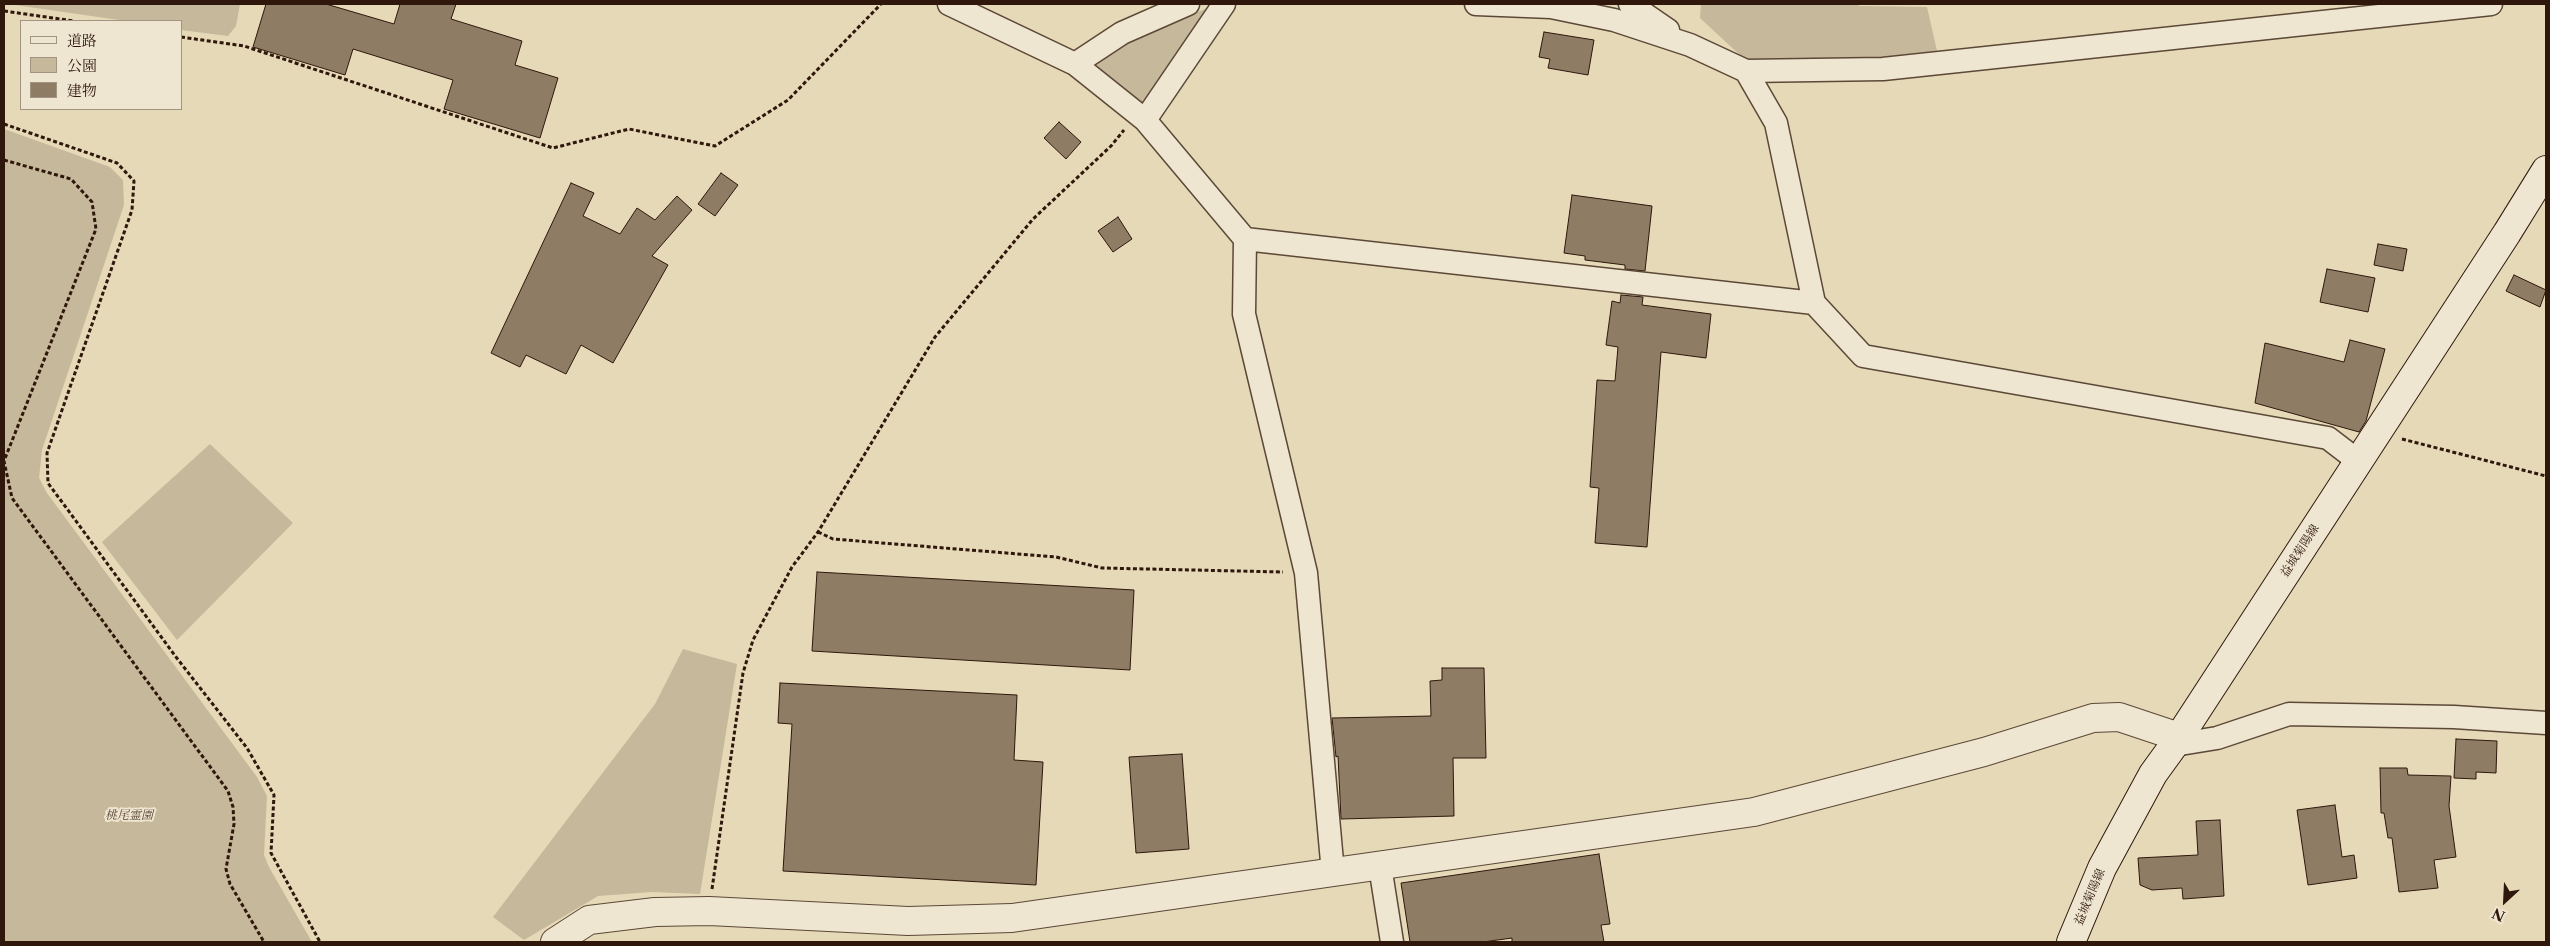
<!DOCTYPE html>
<html>
<head>
<meta charset="utf-8">
<style>
  body { margin:0 }
  #map { position:relative; width:2550px; height:946px; overflow:hidden; background:#e5d9b7; font-family:"Libre Caslon Text","Noto Serif JP",serif }
  canvas { display:block }
  .frame { position:absolute; inset:0; border:5px solid #2f170c; pointer-events:none }
  .legend { position:absolute; left:20px; top:20px; width:162px; height:90px; box-sizing:border-box; background:#eee6d0; border:1px solid #a29382; margin:0; padding:6px 9px; list-style:none; font-size:15px; color:#2f170c }
  .legend li { display:flex; align-items:center; gap:10px; height:25px }
  .legend b { width:25px; border:1px solid #a29382 }
  .north { position:absolute; left:2480px; top:876px; width:50px; height:50px; -webkit-text-stroke:4px #eee6d0; paint-order:stroke; rotate:205deg; font-size:14px; font-weight:700; line-height:20px; text-align:center; color:#2f170c }
  .north::after { content:''; display:block; margin:auto; width:18px; height:22px; background:#2f170c; clip-path:polygon(50% 0,100% 100%,50% 72%,0 100%) }
</style>
</head>
<body>
<div id="map">
<canvas width="2550" height="946"></canvas>
<div class="frame"></div>
<ul class="legend">
<li><b style="height:6px;background:#eee6d0"></b>道路</li>
<li><b style="height:14px;background:#c6b89a"></b>公園</li>
<li><b style="height:14px;background:#8e7c65"></b>建物</li>
</ul>
<div class="north">N</div>
</div>
<script>
const g = document.querySelector('canvas').getContext('2d');
g.lineJoin = 'round';
function fillPath(path, color) { g.fillStyle = color; g.fill(path, 'evenodd'); }
const toPath = rows => new Path2D(rows.map(r => 'M' + r).join(''));
function stroke(path, color, width, dash) { g.strokeStyle = color; g.lineWidth = width; g.lineCap = dash ? 'butt' : 'round'; g.setLineDash(dash || []); g.stroke(path); }
function write(font, color, halo, rows, align = 'center') {
  g.font = font + ' "Libre Caslon Text","Noto Serif JP",serif'; g.lineWidth = 4; g.setLineDash([]); g.textBaseline = 'middle'; g.strokeStyle = halo; g.fillStyle = color; for (const [text, x, y, turn = 0] of rows) {
    g.save(); g.translate(x, y); g.rotate((+turn || 0) * Math.PI / 180); g.textAlign = isNaN(turn) ? turn : align; if (halo) g.strokeText(text, 0, 0); g.fillText(text, 0, 0); g.restore();
  }
}
fillPath(toPath([
  [8,4,240,4,236,26,228,36,181,30,181,21,126,21],
  [1701,4,1858,4,1859,6,1927,7,1937,51,1757,71,1700,18],
  [1214,5,1142,111,1091,69,1103,54],
  [4,129,110,167,123,180,124,205,42,450,39,478,47,493,257,777,267,796,264,855,269,867,312,942,4,942],
  [210,444,293,523,177,640,102,542],
  [683,649,737,664,700,894,652,892,598,896,524,940,493,917,655,704]
]), '#c6b89a');
const building = toPath([
  [266,4,326,4,394,24,400,4,456,4,451,19,522,41,515,65,558,78,540,138,444,109,453,80,353,49,345,75,253,47,266,4],
  [1544,32,1594,40,1588,75,1548,68,1550,59,1539,57,1544,32],
  [1059,122,1081,142,1066,159,1044,138,1059,122],
  [721,173,738,185,715,216,698,204,721,173],
  [571,183,594,193,583,216,620,234,637,208,655,220,677,196,692,210,652,256,668,265,613,363,581,345,566,374,526,355,520,367,491,353,571,183],
  [1572,195,1652,206,1645,271,1625,269,1625,265,1585,260,1585,256,1564,253,1572,195],
  [1118,217,1132,239,1113,252,1098,231,1118,217],
  [2378,244,2407,249,2403,271,2374,265,2378,244],
  [2327,269,2375,278,2368,312,2320,302,2327,269],
  [2514,275,2546,290,2540,307,2506,291,2514,275],
  [1621,295,1643,297,1642,305,1711,314,1706,358,1661,352,1647,547,1595,543,1599,488,1590,487,1597,380,1615,381,1618,347,1606,345,1612,301,1620,303,1621,295],
  [2350,340,2385,349,2366,421,2359,432,2255,403,2265,343,2344,362,2350,340],
  [817,572,1134,590,1130,670,812,651,817,572],
  [1442,668,1484,668,1486,758,1453,758,1454,816,1341,819,1338,756,1336,757,1332,718,1431,716,1430,681,1442,680,1442,668],
  [780,683,1017,695,1014,760,1043,762,1036,885,783,871,792,724,778,723,780,683],
  [2456,739,2497,741,2496,773,2476,772,2476,779,2454,778,2456,739],
  [1182,754,1189,849,1136,853,1129,757,1182,754],
  [2380,768,2407,768,2408,775,2451,776,2449,806,2456,857,2434,860,2438,888,2399,892,2392,838,2388,838,2384,813,2381,813,2380,768],
  [2335,805,2342,857,2354,855,2357,878,2308,885,2297,810,2335,805],
  [2220,820,2224,896,2183,899,2182,888,2152,890,2140,885,2138,858,2198,855,2196,821,2220,820],
  [1599,854,1610,924,1601,925,1604,942,1512,942,1512,938,1483,942,1410,942,1401,883,1599,854]
]);
fillPath(building, '#8e7c65');
stroke(building, '#2f170c', 1);
const minor = toPath([
  [949,4,1075,64,1145,120,1245,239,1244,314,1306,573,1333,873],
  [1476,4,1551,7,1614,20,1690,45,1746,71,1883,69,2491,4],
  [1630,4,1668,30],
  [1075,64,1122,33,1188,4],
  [1746,71,1776,123,1814,303,1863,356,2328,438,2358,461],
  [1145,120,1224,4],
  [1245,239,1814,303],
  [2174,745,2217,738,2289,714,2454,717,2546,723],
  [1380,866,1392,942]
]);
const tertiary = toPath([
  [555,942,589,920,655,912,709,911,908,921,1012,918,1754,812,1984,752,2093,718,2119,717,2179,737]
]);
const secondary = toPath([
  [2071,942,2102,868,2153,774,2174,745,2507,233,2546,170]
]);
stroke(minor, '#5c4837', 25);
stroke(tertiary, '#5c4837', 30);
stroke(secondary, '#2f170c', 30);
stroke(toPath([
  [4,11,74,21],
  [181,37,244,46,553,148,629,129,715,146,788,100,881,4],
  [4,124,117,163,134,181,132,210,47,453,48,483,176,657,247,748,274,795,271,853,320,942],
  [4,160,71,179,92,202,96,229,4,461,12,498,228,791,233,807,234,824,226,869,230,884,264,942],
  [2402,439,2546,476],
  [818,532,833,539,1056,557,1102,568,1283,572],
  [712,889,743,673,753,640,792,567,818,532,935,337,1033,219,1111,146,1124,130]
]), '#2f170c', 3, [4, 2.5]);
stroke(minor, '#eee6d0', 22);
stroke(tertiary, '#eee6d0', 28);
stroke(secondary, '#eee6d0', 28);
write('12px', '#2f170c', '#eee6d0', [
  ["益城菊陽線",2300,551,-57],
  ["益城菊陽線",2090,897,-67]
]);
write('italic 12px', '#5c4737', '#eee6d0', [
  ["桃尾霊園",129,816]
]);
</script>
</body>
</html>
